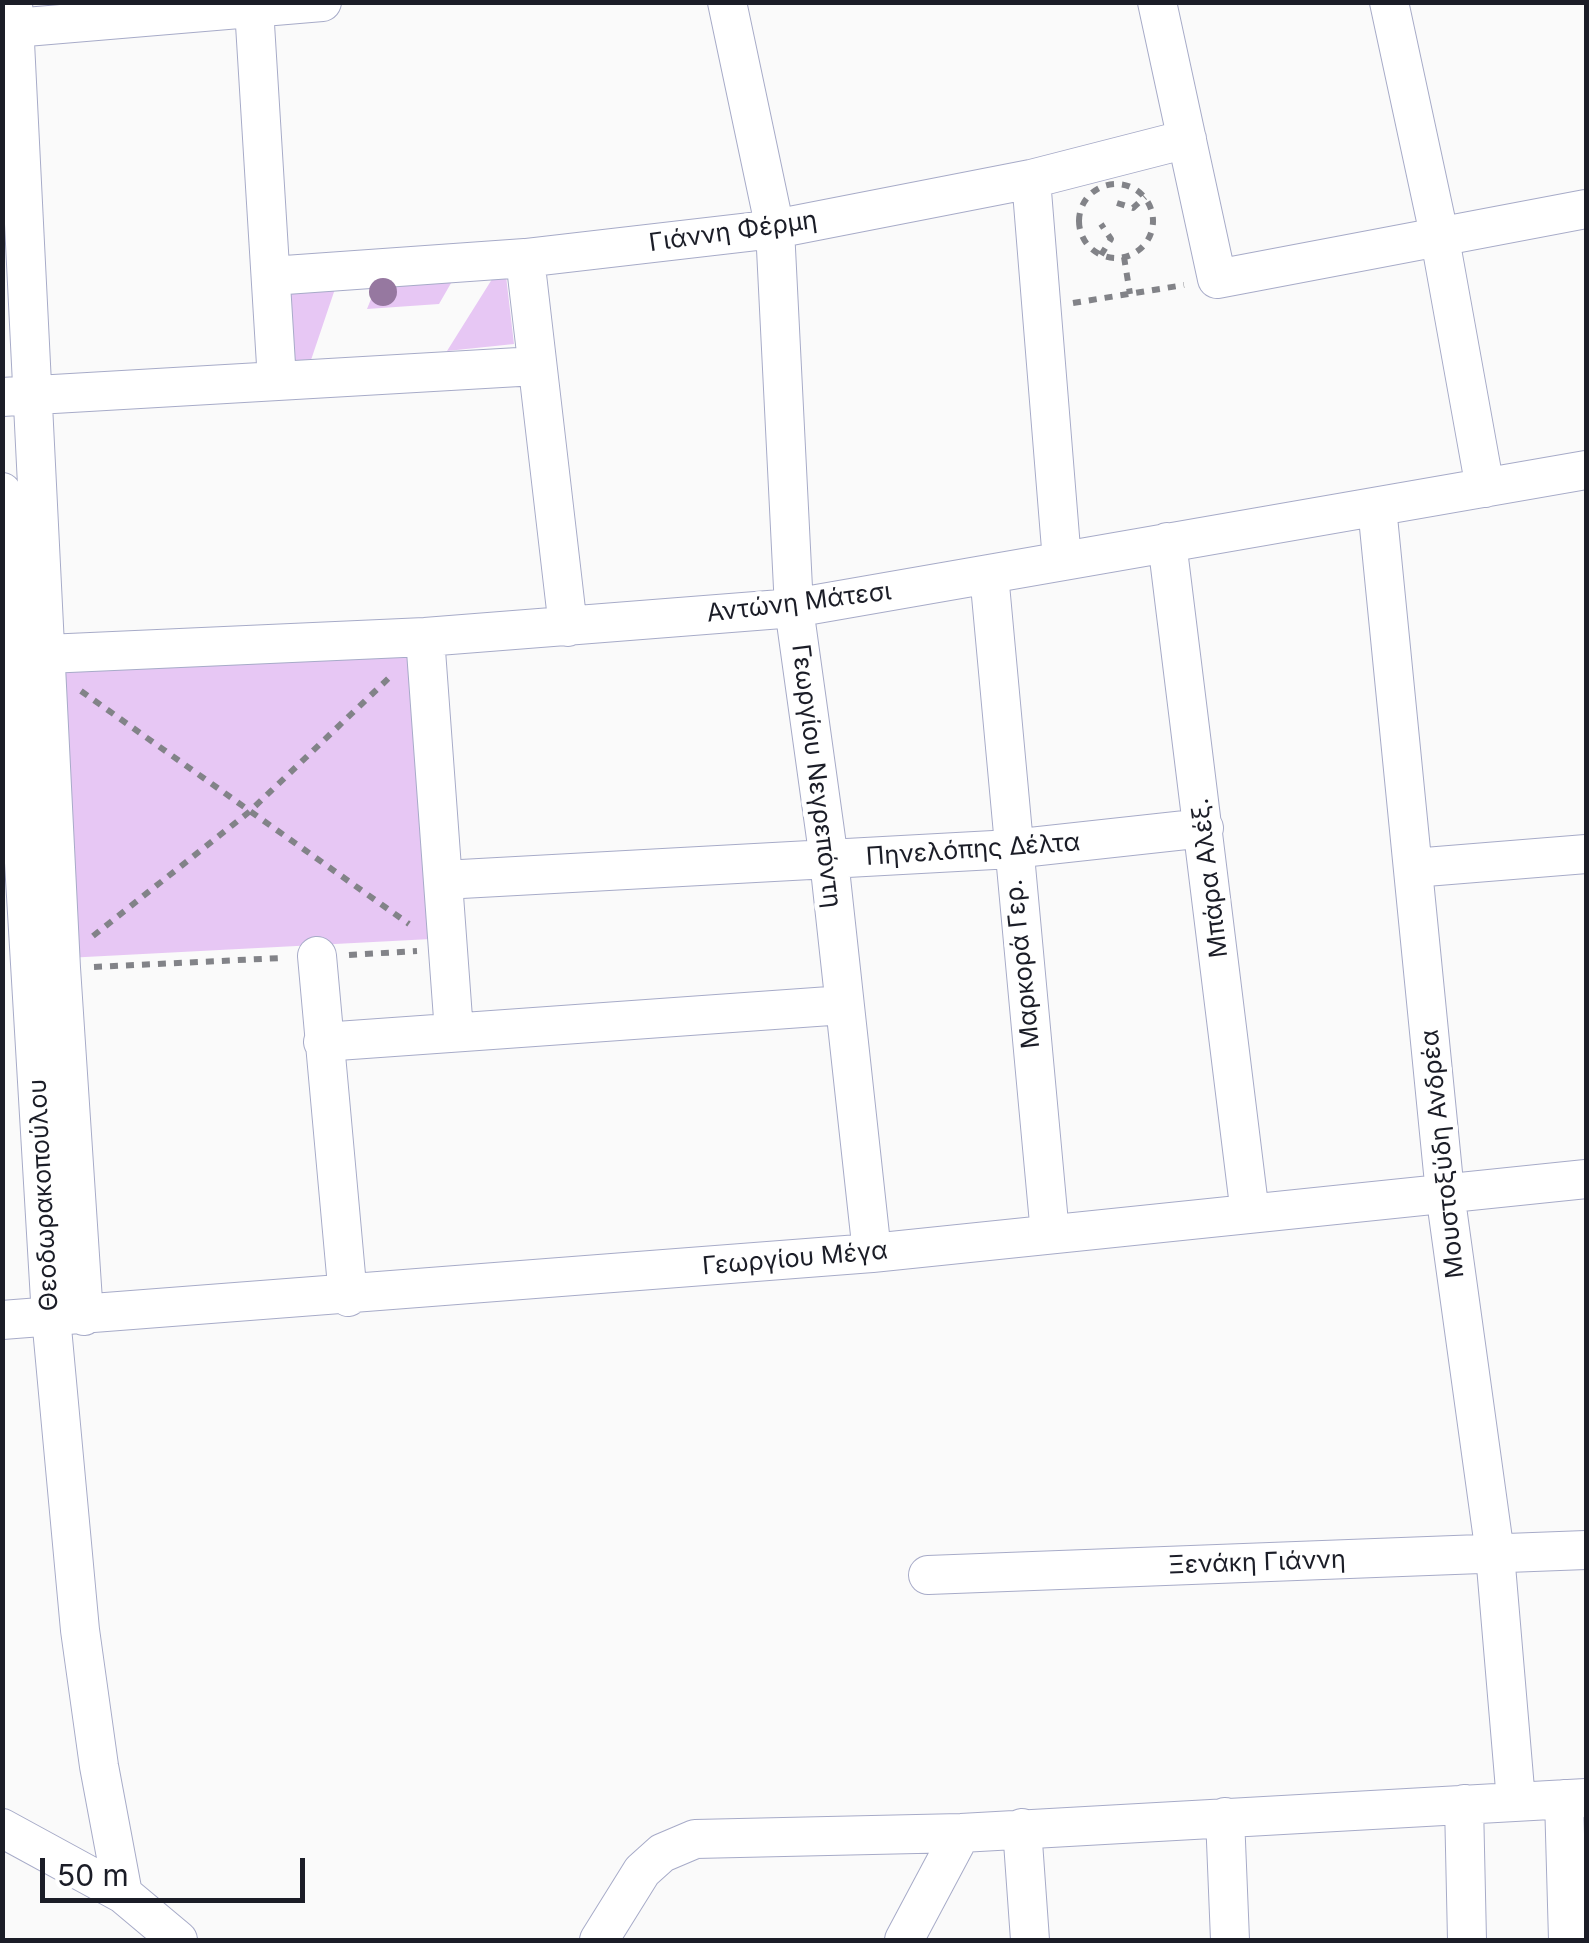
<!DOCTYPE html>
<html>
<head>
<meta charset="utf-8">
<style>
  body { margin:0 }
  #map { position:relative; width:1589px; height:1943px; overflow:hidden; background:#fafafa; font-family:Inter,sans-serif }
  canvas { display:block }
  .frame { position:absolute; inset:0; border:5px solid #1b1d27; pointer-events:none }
  .scale { position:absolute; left:40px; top:1858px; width:265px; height:45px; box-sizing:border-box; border:5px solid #1b1d27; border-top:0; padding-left:12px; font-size:30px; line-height:35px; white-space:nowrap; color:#1b1d27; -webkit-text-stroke:8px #fff; paint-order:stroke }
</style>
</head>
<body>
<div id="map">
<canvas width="1589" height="1943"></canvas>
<div class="frame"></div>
<div class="scale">50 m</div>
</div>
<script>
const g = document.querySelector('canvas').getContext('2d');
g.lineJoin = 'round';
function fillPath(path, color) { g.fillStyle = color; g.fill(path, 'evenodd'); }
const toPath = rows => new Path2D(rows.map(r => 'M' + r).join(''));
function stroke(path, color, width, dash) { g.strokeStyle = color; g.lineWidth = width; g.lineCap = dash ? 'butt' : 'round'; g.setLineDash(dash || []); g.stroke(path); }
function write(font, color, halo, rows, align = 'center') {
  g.font = font + ' Inter,sans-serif'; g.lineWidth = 10; g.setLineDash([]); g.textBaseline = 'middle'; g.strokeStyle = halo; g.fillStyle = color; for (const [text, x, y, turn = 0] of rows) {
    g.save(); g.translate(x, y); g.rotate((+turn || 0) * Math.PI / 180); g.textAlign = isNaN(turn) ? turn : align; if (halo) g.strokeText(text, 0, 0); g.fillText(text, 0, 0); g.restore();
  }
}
fillPath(toPath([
  [494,276,506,276,514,344,447,351],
  [454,278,439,304,367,309,377,284],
  [336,286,310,363,283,365,280,290],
  [414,654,431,939,66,958,51,670]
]), '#e7c7f4');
const minor = toPath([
  [13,2,61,968,84,1316],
  [727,2,775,229,794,608,829,860,872,1253],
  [1157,2,1217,279,1586,209],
  [1389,2,1440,239,1485,488],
  [254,8,277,381],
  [2,29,322,2],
  [1031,179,1062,561],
  [525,258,568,627],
  [271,276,525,258,775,229,1031,179,1187,139],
  [2,397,536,366],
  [2,492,51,1317,80,1630,99,1766,123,1894],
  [1377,507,1445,1193,1495,1554,1516,1801],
  [1167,542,1250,1214],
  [989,574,1050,1234],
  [425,637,454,1032],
  [2,656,425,637,794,608,1586,470],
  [1413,868,1586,854],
  [443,880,1012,849,1204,828],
  [317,956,348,1297],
  [323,1042,844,1005],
  [2,1320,872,1253,1586,1179],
  [928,1575,1586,1550],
  [1564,1799,1568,1940],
  [1464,1804,1467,1940],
  [1225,1817,1230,1940],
  [2,1828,123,1894,178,1940],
  [1022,1828,1030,1940],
  [599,1940,642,1871,662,1853,695,1839,961,1833,1586,1798],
  [904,1940,961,1833]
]);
stroke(minor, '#a7abc8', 40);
stroke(toPath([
  '1079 221a37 37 0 1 1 74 0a37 37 0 1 1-74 0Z',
  [1117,203,1133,208,1145,197],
  [1101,255,1111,239,1101,224],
  [1124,257,1130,294],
  [1073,303,1184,285],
  [81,691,409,924],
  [93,936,249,812,392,675],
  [349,955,417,951],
  [94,967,282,958]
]), '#828388', 6, [8, 8]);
stroke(minor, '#fff', 38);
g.fillStyle = '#9678a0';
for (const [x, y] of [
  [383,292]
]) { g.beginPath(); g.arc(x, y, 14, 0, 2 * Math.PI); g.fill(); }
write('25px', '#1b1d27', '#fff', [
  ["Γιάννη Φέρμη",733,232,-8],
  ["Αντώνη Μάτεσι",799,603,-7],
  ["Γεωργίου Νεγρεπόντη",816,776,83],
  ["Πηνελόπης Δέλτα",973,850,-4],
  ["Μπάρα Αλέξ.",1210,878,-97],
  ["Μαρκορά Γερ.",1023,964,-96],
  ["Μουστοξύδη Ανδρέα",1443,1154,-96],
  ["Θεοδωρακοπούλου",44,1195,-93],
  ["Γεωργίου Μέγα",795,1259,-5],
  ["Ξενάκη Γιάννη",1257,1563,-2]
]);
</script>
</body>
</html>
